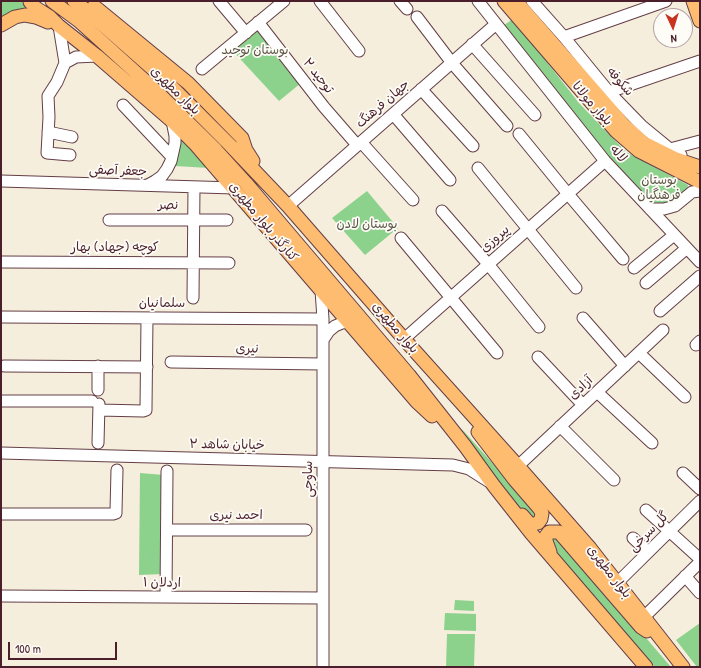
<!DOCTYPE html>
<html>
<head>
<meta charset="utf-8">
<style>
  body { margin:0 }
  #map { position:relative; width:701px; height:668px; overflow:hidden; background:#f5eedc; font-family:"Patrick Hand",sans-serif }
  canvas { display:block }
  .frame { position:absolute; inset:0; border:2px solid #4a1f2b; pointer-events:none }
  .north { position:absolute; left:653px; top:8px; width:40px; height:40px; box-sizing:border-box; background:#fdfcf7; border:1px solid #b5a4a5; border-radius:50%; rotate:176deg; font-size:11px; font-weight:700; line-height:16px; text-align:center; color:#4a1f2b }
  .north::after { content:''; display:block; margin:auto; width:14px; height:18px; background:#c8321e; clip-path:polygon(50% 0,100% 100%,50% 72%,0 100%) }
  .scale { position:absolute; left:8px; top:642px; width:109px; height:18px; box-sizing:border-box; border:2px solid #4a1f2b; border-top:0; padding-left:5px; font-size:12px; line-height:14px; white-space:nowrap; color:#4a1f2b; -webkit-text-stroke:3px #fdfcf7; paint-order:stroke }
</style>
</head>
<body>
<div id="map">
<canvas width="701" height="668"></canvas>
<div class="frame"></div>
<div class="north">N</div>
<div class="scale">100 m</div>
</div>
<script>
const g = document.querySelector('canvas').getContext('2d');
g.lineJoin = 'round';
function fillPath(path, color) { g.fillStyle = color; g.fill(path, 'evenodd'); }
const toPath = rows => new Path2D(rows.map(r => 'M' + r).join(''));
function stroke(path, color, width, dash) { g.strokeStyle = color; g.lineWidth = width; g.lineCap = dash ? 'butt' : 'round'; g.setLineDash(dash || []); g.stroke(path); }
function write(font, color, halo, rows, align = 'center') {
  g.font = font + ' "Patrick Hand","Playpen Sans Arabic",sans-serif'; g.lineWidth = 3.5; g.setLineDash([]); g.textBaseline = 'middle'; g.strokeStyle = halo; g.fillStyle = color; for (const [text, x, y, turn = 0] of rows) {
    g.save(); g.translate(x, y); g.rotate((+turn || 0) * Math.PI / 180); g.textAlign = isNaN(turn) ? turn : align; if (halo) g.strokeText(text, 0, 0); g.fillText(text, 0, 0); g.restore();
  }
}
fillPath(toPath([
  [1,1,21,1,49,19,1,21],
  [513,19,579,103,626,152,688,185,687,192,665,206,650,204,604,152,504,25],
  [255,26,301,83,279,101,231,49],
  [181,137,209,168,175,166],
  [367,191,398,228,365,255,332,218],
  [461,428,537,513,534,518,529,518,517,507,483,462],
  [140,473,164,475,163,574,139,575],
  [555,538,560,538,671,667,655,667,555,551,552,540],
  [455,600,474,601,474,611,454,610],
  [445,613,476,614,476,631,444,630],
  [700,623,700,667,697,667,676,640],
  [447,634,475,634,474,667,446,667]
]), '#8dd28c');
const minor = toPath([
  [219,1,246,33],
  [320,1,359,51],
  [400,1,407,9],
  [478,1,605,161,700,262],
  [532,1,564,37,609,92,642,126,670,149,681,155],
  [417,17,452,63,507,126],
  [258,22,324,107,357,145],
  [59,26,65,63,57,82,48,96,49,117,47,153,70,155],
  [564,37,666,1],
  [472,44,535,115],
  [65,63,76,57,97,56],
  [202,69,284,1],
  [421,89,473,146],
  [609,92,700,61],
  [123,105,172,157],
  [393,114,450,180],
  [48,132,72,137],
  [519,134,568,194,623,259],
  [361,142,413,200],
  [670,149,700,141],
  [478,168,576,288],
  [1,181,234,188],
  [148,185,155,181,162,176,167,169,171,161,175,143,175,136,172,121],
  [288,206,496,24],
  [650,209,664,209,675,206,692,192,700,191],
  [442,211,488,264,539,327],
  [109,220,227,220],
  [401,238,497,353],
  [1,262,229,263],
  [634,268,674,235],
  [646,283,687,248],
  [321,290,323,319,323,667],
  [193,298,194,187],
  [660,311,700,276],
  [1,317,323,319],
  [583,318,625,366],
  [404,339,605,161],
  [323,340,329,331,335,326,342,323,349,322],
  [696,345,700,341],
  [639,353,685,397],
  [538,357,583,405],
  [171,362,323,364],
  [4,366,147,367],
  [98,366,98,390],
  [597,392,652,443],
  [1,401,92,401],
  [99,410,143,411,146,410,146,408,147,318],
  [560,426,614,480],
  [98,443,99,404],
  [1,453,453,465,469,469,488,481],
  [518,466,663,330],
  [683,473,700,489],
  [646,510,700,559],
  [1,514,113,514,116,513,116,511,117,470],
  [167,530,306,530],
  [633,538,648,552],
  [685,576,700,593],
  [618,582,700,501],
  [1,596,323,598],
  [166,597,167,471],
  [644,617,700,562]
]);
const major = toPath([
  [30,1,30,2,36,8,50,17,59,26,97,56,172,121,196,145,417,402,432,416],
  [52,1,79,21,152,87,216,150,246,183,409,375,465,446,494,486,531,533,646,667],
  [74,1,86,10,162,77,230,145,288,206,404,339,518,466,590,548,683,667],
  [504,1,616,131,639,151,700,182],
  [516,1,623,124,644,143,676,159,700,167],
  [693,1,700,21],
  [94,6,188,83,242,138,246,150,253,161],
  [1,25,15,17,25,15,36,17,48,22],
  [478,432,514,479,539,508,542,513,541,519,538,523,533,524,529,523,522,515],
  [550,552,546,541,546,536,549,532,559,532,641,627,647,631]
]);
stroke(minor, '#643e46', 13);
stroke(major, '#643e46', 15);
stroke(minor, '#fff', 11);
stroke(major, '#fdbc70', 13);
write('13px', '#5e5548', '#fdfcf7', [
  ["بوستان توحید",255,51],
  ["بوستان",659,181],
  ["فرهنگیان",659,196],
  ["بوستان لادن",367,225]
]);
write('13px', '#4a1f2b', '#fdfcf7', [
  ["توحید ۲",318,76,52],
  ["شکوفه",620,82,49],
  ["بلوار مطهری",175,91,44],
  ["جهان فرهنگ",383,104,-41],
  ["بلوار مولانا",592,104,49],
  ["لاله",618,154,49],
  ["جعفر آصفی",118,171,2],
  ["نصر",168,206],
  ["کنارگذر بلوار مطهری",263,222,50],
  ["پیروزی",495,239,-41],
  ["کوچه (جهاد) بهار",115,248],
  ["سلمانیان",162,304],
  ["بلوار مطهری",395,328,49],
  ["نیری",247,349,1],
  ["آزادی",581,388,-43],
  ["خیابان شاهد ۲",227,445,1],
  ["ساوجی",309,479,-90],
  ["احمد نیری",236,516],
  ["گل سرخی",649,532,-45],
  ["بلوار مطهری",609,572,52],
  ["اردلان ۱",162,583,1]
]);
</script>
</body>
</html>
